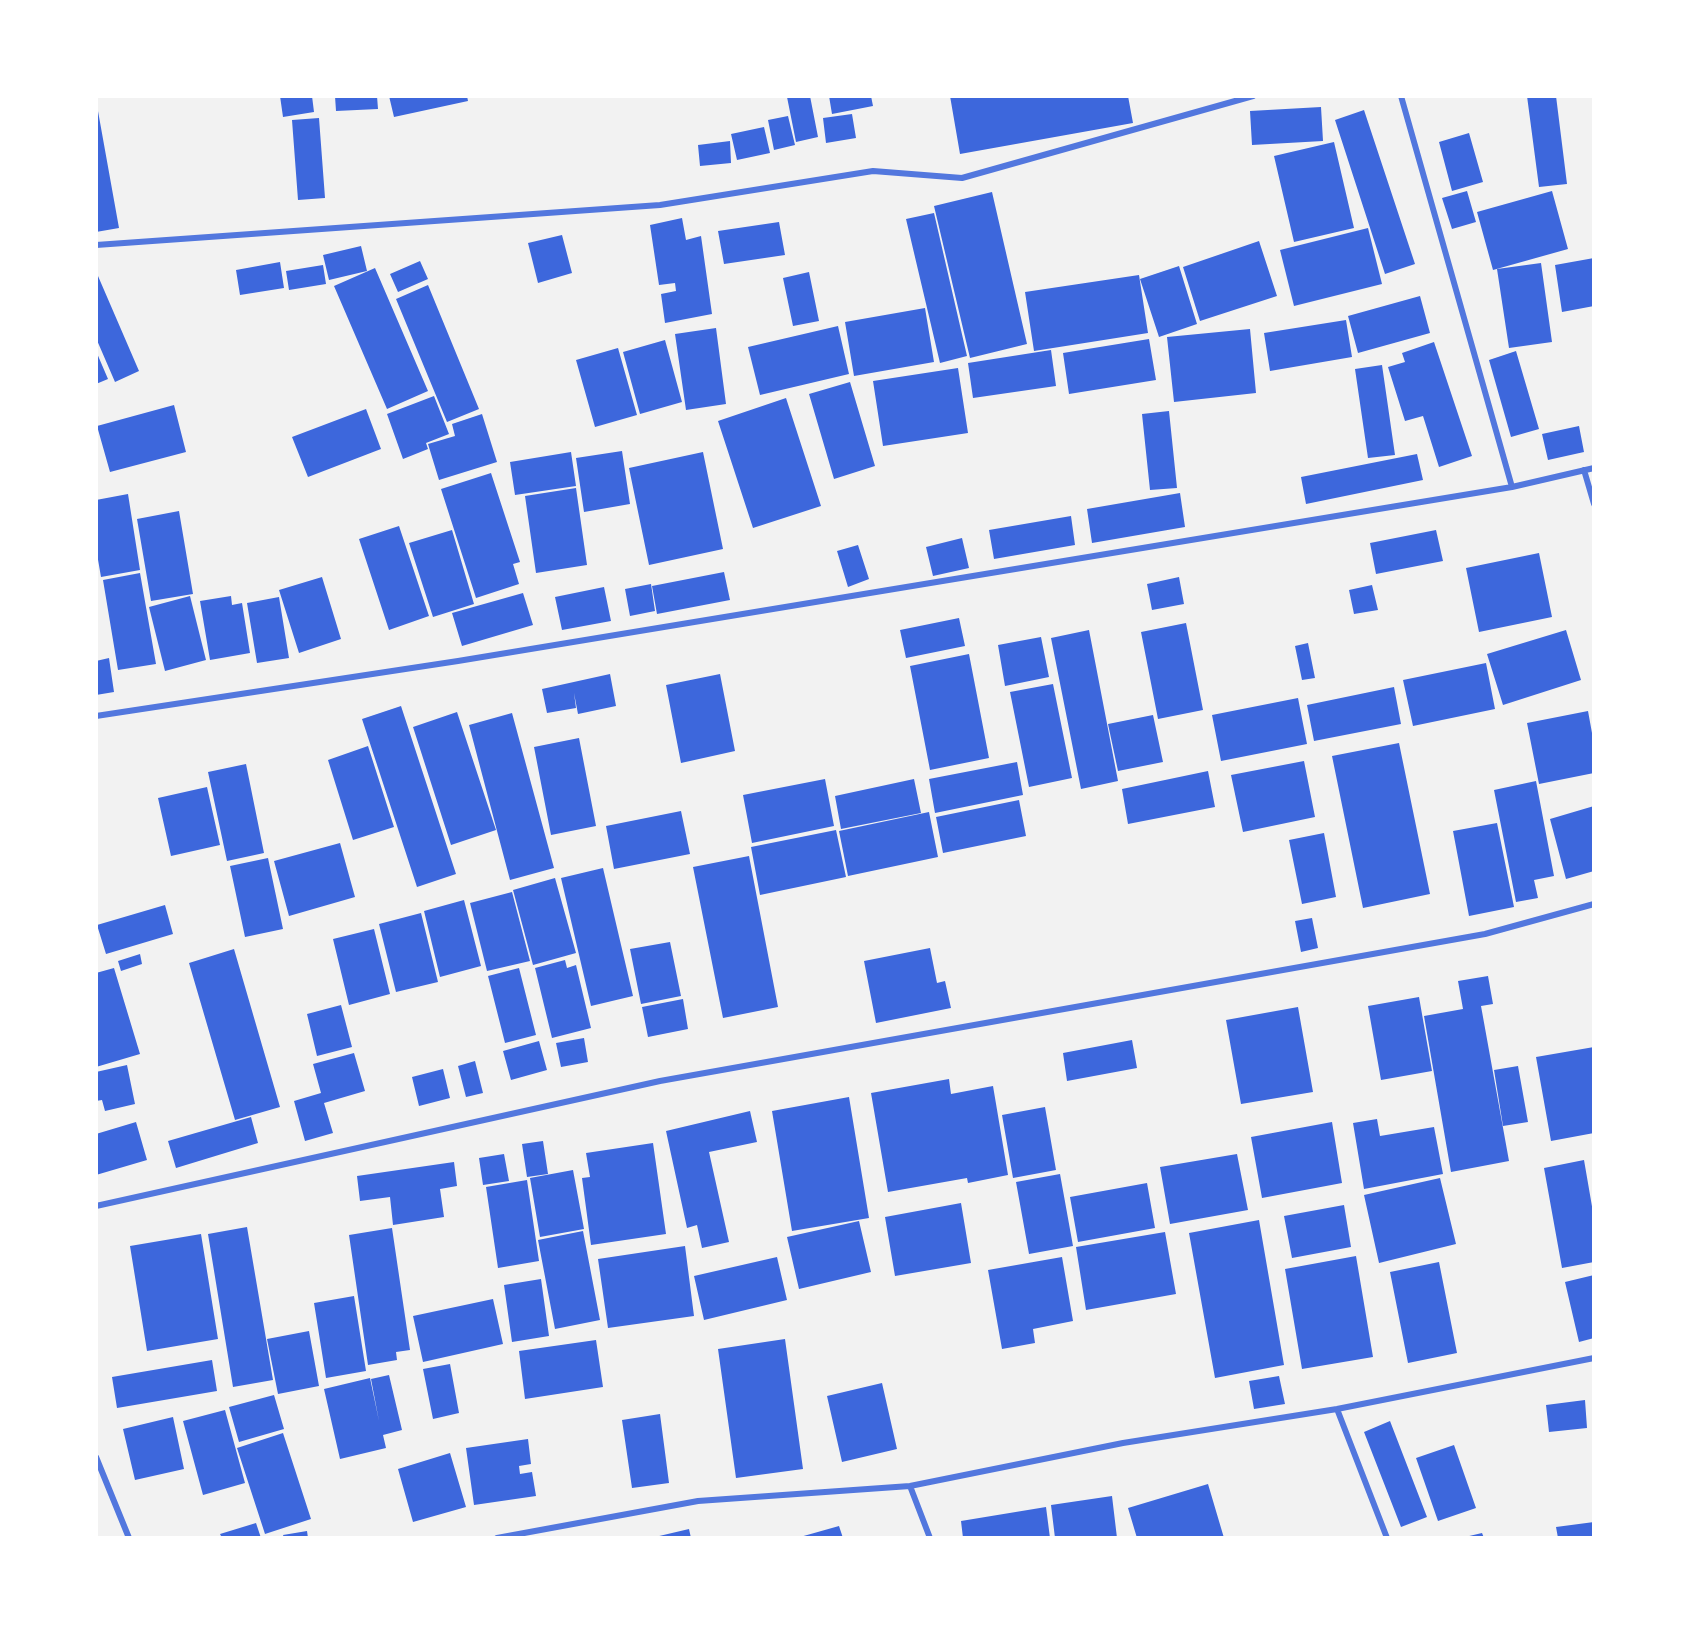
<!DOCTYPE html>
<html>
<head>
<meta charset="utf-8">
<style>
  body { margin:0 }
  #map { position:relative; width:1690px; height:1634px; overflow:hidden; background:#f2f2f2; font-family:"Noto Serif",serif }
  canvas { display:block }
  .frame { position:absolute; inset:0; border:98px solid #fff; pointer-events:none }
</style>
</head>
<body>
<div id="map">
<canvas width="1690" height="1634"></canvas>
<div class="frame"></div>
</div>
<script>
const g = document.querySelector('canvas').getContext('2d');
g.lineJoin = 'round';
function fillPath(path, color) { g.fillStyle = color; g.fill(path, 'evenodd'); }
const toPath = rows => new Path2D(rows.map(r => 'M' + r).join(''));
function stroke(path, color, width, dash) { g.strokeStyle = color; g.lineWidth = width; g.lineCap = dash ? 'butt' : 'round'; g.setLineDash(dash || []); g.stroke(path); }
fillPath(toPath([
  [280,96,312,96,314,112,283,117],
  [335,96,377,96,378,109,336,111],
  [389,96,467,96,468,101,394,117],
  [810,96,818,137,796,142,787,97],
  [829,96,871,96,873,106,832,114],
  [950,96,1128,96,1133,123,960,154],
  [1527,96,1556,96,1567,184,1539,187],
  [96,100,119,228,96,232],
  [1321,107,1323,141,1252,145,1250,111],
  [1364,110,1415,264,1385,274,1335,120],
  [852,114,856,138,826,143,823,118],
  [788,116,795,145,774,150,768,120],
  [319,118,325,198,298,200,292,120],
  [764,127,770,153,737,160,731,134],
  [1469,133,1483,182,1452,191,1439,142],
  [730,141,731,163,700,166,698,145],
  [1334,142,1354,228,1294,242,1274,156],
  [1467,191,1476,222,1452,229,1442,198],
  [1552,191,1568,249,1493,270,1477,212],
  [992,192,1027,344,970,358,934,206],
  [934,213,967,356,940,363,906,219],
  [682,218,686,240,701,236,712,314,665,323,661,294,676,291,675,283,659,285,650,225],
  [779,222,785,255,724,264,718,231],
  [1368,228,1382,284,1294,306,1280,250],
  [562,235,572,273,538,283,528,243],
  [1259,241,1277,296,1200,321,1183,267],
  [361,246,367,271,329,280,323,255],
  [1594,258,1594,306,1562,312,1555,265],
  [420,261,428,279,398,292,390,274],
  [280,262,284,288,240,295,236,270],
  [1541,263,1552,342,1509,348,1497,269],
  [323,265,326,284,289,290,286,271],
  [1179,266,1197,324,1159,337,1140,279],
  [375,268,428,391,387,409,334,286],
  [809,272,819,321,793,326,783,278],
  [1139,275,1148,333,1034,351,1025,292],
  [98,276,139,371,115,382,96,338],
  [428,285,479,409,447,422,396,299],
  [1420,296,1430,333,1358,353,1348,316],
  [925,308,934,362,854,376,845,322],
  [1346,320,1352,357,1270,371,1264,333],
  [838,326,849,374,760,395,748,347],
  [716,328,726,404,686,410,675,334],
  [1250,329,1256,393,1174,402,1167,337],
  [1149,339,1156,380,1069,394,1063,353],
  [665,340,682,402,640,414,623,352],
  [1434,342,1472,456,1439,467,1423,416,1405,421,1388,367,1405,362,1402,353],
  [618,348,637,415,595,427,576,360],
  [1051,350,1056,386,973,398,968,363],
  [96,351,108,379,96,384],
  [1516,351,1539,429,1511,437,1489,360],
  [1382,365,1395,455,1368,458,1355,369],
  [958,368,968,433,883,446,873,381],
  [850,382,875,466,834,479,809,394],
  [434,396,449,434,426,443,428,449,403,459,387,414],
  [786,398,821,506,753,528,718,421],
  [174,405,186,452,110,472,97,426],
  [366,409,381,449,308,477,292,437],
  [1169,411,1177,488,1150,490,1142,414],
  [482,414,497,462,439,480,428,444,455,436,452,424],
  [1579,426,1584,452,1548,460,1542,434],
  [622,451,630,504,584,512,576,458],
  [571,452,576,486,515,495,510,462],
  [703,452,723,549,649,565,629,468],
  [1417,454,1423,480,1306,504,1301,477],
  [491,473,520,562,513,564,519,584,476,598,441,489],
  [576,488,587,565,536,573,525,496],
  [1180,493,1185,527,1092,543,1087,509],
  [128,494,140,570,101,577,96,548,96,500],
  [179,511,193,594,151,601,137,519],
  [1071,516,1075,545,994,559,989,530],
  [399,526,429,616,389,630,359,539],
  [452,530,474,604,433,617,409,543],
  [1436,530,1443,561,1376,574,1370,543],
  [962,538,969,568,933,576,926,547],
  [858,545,869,579,848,587,837,551],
  [1539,553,1552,617,1479,632,1466,568],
  [724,572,730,600,657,614,652,586],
  [140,573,156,664,118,670,103,580],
  [322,577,341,639,299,653,279,590],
  [1179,577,1184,604,1152,610,1147,584],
  [651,584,655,611,630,616,625,589],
  [1372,585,1378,610,1354,614,1349,590],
  [604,587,611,621,562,630,555,597],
  [523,593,533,625,462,646,452,613],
  [190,596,206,660,165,671,149,607],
  [231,596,232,605,242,603,250,653,210,660,200,601],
  [279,597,289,658,257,663,247,603],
  [959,618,965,646,906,658,900,630],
  [1186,623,1203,710,1158,719,1141,632],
  [1089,630,1118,781,1081,789,1051,638],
  [1566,630,1581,680,1503,705,1487,654],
  [1041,637,1049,677,1005,686,998,645],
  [1308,643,1315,678,1302,680,1295,646],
  [969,654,989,758,930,770,910,666],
  [109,658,114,692,96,695,96,661],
  [1486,663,1495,709,1413,726,1403,680],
  [610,674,616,706,578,714,574,693,576,708,547,713,542,689],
  [720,674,735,751,681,763,666,685],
  [1053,684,1072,778,1029,787,1010,692],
  [1394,687,1401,724,1314,741,1307,705],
  [1298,698,1307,744,1221,761,1212,715],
  [401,706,456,874,417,887,362,719],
  [1588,711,1594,744,1594,773,1539,784,1527,723],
  [457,712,496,830,451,845,413,727],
  [512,713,554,868,510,880,469,725],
  [1153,715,1163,762,1118,771,1108,724],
  [579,738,596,826,551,835,534,747],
  [1399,743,1430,894,1363,908,1332,756],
  [368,746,394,827,353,840,328,760],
  [1304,761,1315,817,1243,832,1231,775],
  [1017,762,1023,795,935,813,929,779],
  [246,764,264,853,227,861,208,772],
  [1208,771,1215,807,1128,824,1122,789],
  [825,779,834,826,752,843,743,795],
  [914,779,921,813,841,829,835,796],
  [1536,781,1554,876,1534,880,1538,898,1516,902,1494,790],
  [207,787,220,845,171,856,158,798],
  [1019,800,1026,836,943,853,936,817],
  [1594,806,1594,871,1566,879,1550,819],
  [681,811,690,854,614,869,606,826],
  [929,812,938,857,848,876,839,831],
  [1497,823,1514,907,1469,916,1453,831],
  [836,830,846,877,760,895,751,847],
  [1324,833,1336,897,1302,904,1289,840],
  [340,843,355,897,289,916,274,861],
  [749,856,778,1007,723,1018,693,867],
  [268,858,283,929,245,937,230,866],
  [603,868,633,996,591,1006,561,878],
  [555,878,576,953,533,965,513,890],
  [512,892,530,961,487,971,470,903],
  [464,900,481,966,440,977,424,911],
  [165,905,173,934,106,954,97,925],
  [421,913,438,982,396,992,379,924],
  [1312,918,1318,948,1301,952,1295,921],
  [374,929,390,994,349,1005,333,939],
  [670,942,681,996,641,1004,630,949],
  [930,948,937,983,945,981,951,1008,876,1023,864,961],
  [234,949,280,1107,235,1120,189,963],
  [140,954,142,964,121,971,118,961],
  [565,960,567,968,576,965,591,1028,552,1038,535,968],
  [114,968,140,1054,96,1067,96,973],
  [519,968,536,1035,505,1043,488,976],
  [1488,976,1493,1004,1481,1006,1509,1161,1451,1172,1424,1016,1463,1009,1458,981],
  [1419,997,1432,1071,1381,1080,1368,1006],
  [683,999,688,1029,648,1037,642,1007],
  [341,1005,352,1047,317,1056,307,1014],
  [1298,1007,1313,1092,1241,1104,1226,1020],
  [584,1038,588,1062,561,1067,556,1043],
  [1132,1040,1137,1068,1067,1081,1063,1053],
  [539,1041,547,1070,511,1080,503,1051],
  [1594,1047,1594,1133,1551,1141,1536,1057],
  [354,1053,365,1091,324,1103,333,1133,305,1141,294,1101,321,1093,313,1064],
  [475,1061,483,1093,466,1097,458,1066],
  [127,1065,135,1104,105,1111,102,1100,96,1101,96,1072],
  [1518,1066,1528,1122,1503,1126,1494,1070],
  [443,1069,450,1098,419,1106,412,1077],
  [949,1079,951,1094,993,1086,1008,1175,968,1183,967,1178,888,1192,871,1093],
  [849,1097,869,1218,792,1231,772,1111],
  [1045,1107,1056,1170,1013,1178,1002,1115],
  [750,1111,757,1142,709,1152,729,1242,702,1248,697,1225,687,1228,666,1131],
  [251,1117,258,1143,176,1168,168,1141],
  [1377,1119,1380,1136,1434,1127,1443,1174,1364,1189,1353,1123],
  [136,1122,147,1160,96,1175,96,1134],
  [1332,1122,1342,1183,1262,1198,1251,1137],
  [543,1141,548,1174,527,1177,522,1144],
  [653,1143,666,1234,591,1245,582,1178,590,1177,586,1153],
  [504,1154,509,1181,483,1185,479,1158],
  [1237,1154,1248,1210,1170,1224,1160,1167],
  [1584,1160,1594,1218,1594,1262,1562,1268,1544,1168],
  [454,1162,457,1186,440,1189,444,1217,393,1225,390,1197,360,1201,357,1176],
  [573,1170,584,1229,540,1237,530,1178],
  [1060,1174,1073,1246,1029,1254,1016,1182],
  [1440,1178,1456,1244,1379,1263,1364,1195],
  [527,1180,539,1261,498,1268,486,1187],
  [1147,1183,1155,1228,1078,1242,1070,1197],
  [961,1203,971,1263,895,1276,885,1217],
  [1344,1205,1351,1247,1292,1258,1284,1216],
  [1259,1220,1284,1365,1215,1378,1189,1233],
  [859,1221,871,1272,799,1289,787,1237],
  [247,1227,273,1380,233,1387,208,1234],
  [392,1228,410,1350,396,1352,397,1360,368,1365,349,1235],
  [583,1231,600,1320,555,1329,538,1240],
  [1165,1232,1176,1294,1086,1310,1076,1247],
  [201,1234,218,1339,147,1351,130,1246],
  [685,1246,694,1316,608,1328,598,1259],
  [1356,1256,1373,1357,1302,1369,1285,1269],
  [777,1257,787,1300,704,1320,694,1276],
  [1062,1257,1073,1321,1033,1329,1035,1343,1002,1349,988,1270],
  [1439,1262,1457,1353,1408,1363,1390,1272],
  [1594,1275,1594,1338,1579,1342,1565,1282],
  [541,1279,549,1336,512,1342,504,1285],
  [354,1296,366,1371,326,1378,314,1303],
  [493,1299,503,1344,423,1362,413,1316],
  [309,1331,319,1386,278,1394,267,1339],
  [785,1339,803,1469,736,1478,718,1349],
  [596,1340,603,1387,525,1399,519,1351],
  [212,1360,217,1391,117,1408,112,1377],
  [450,1364,459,1413,433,1419,423,1369],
  [389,1375,402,1430,383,1435,386,1448,340,1459,324,1389,370,1378,379,1421,371,1379],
  [1279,1376,1285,1404,1254,1409,1249,1381],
  [882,1383,897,1449,842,1462,827,1396],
  [274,1395,284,1429,239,1442,229,1407],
  [1585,1400,1587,1428,1549,1432,1546,1405],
  [225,1410,245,1483,203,1495,183,1421],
  [660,1414,669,1483,632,1488,622,1420],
  [173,1417,184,1469,135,1480,123,1429],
  [1390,1421,1427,1517,1401,1527,1364,1432],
  [283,1433,311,1519,265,1534,237,1448],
  [528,1439,531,1464,519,1466,520,1474,532,1472,536,1496,474,1505,466,1448],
  [1454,1445,1476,1508,1438,1521,1416,1458],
  [450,1453,466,1507,413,1522,398,1469],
  [1208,1484,1224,1538,1137,1538,1128,1508],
  [1112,1496,1117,1538,1055,1538,1051,1505],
  [1046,1507,1050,1538,963,1538,961,1521],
  [1594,1522,1594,1538,1558,1538,1556,1527],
  [256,1523,261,1538,222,1538,220,1534],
  [839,1526,843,1538,800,1538,800,1537],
  [689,1529,691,1538,655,1538,655,1537],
  [307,1531,308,1538,284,1538,283,1535],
  [1482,1533,1484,1538,1465,1538,1465,1537]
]), '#3d67dc');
stroke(toPath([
  [1401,96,1512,487],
  [96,245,660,205,873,171,962,178,1253,96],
  [1584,470,1594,504],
  [96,716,458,661,1512,487,1594,468],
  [96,1206,660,1081,1485,934,1594,904],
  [1337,1409,1387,1538],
  [96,1457,129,1538],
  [910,1486,930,1538],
  [497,1538,698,1501,910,1486,1123,1443,1337,1409,1594,1358]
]), '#5277de', 6);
</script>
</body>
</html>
